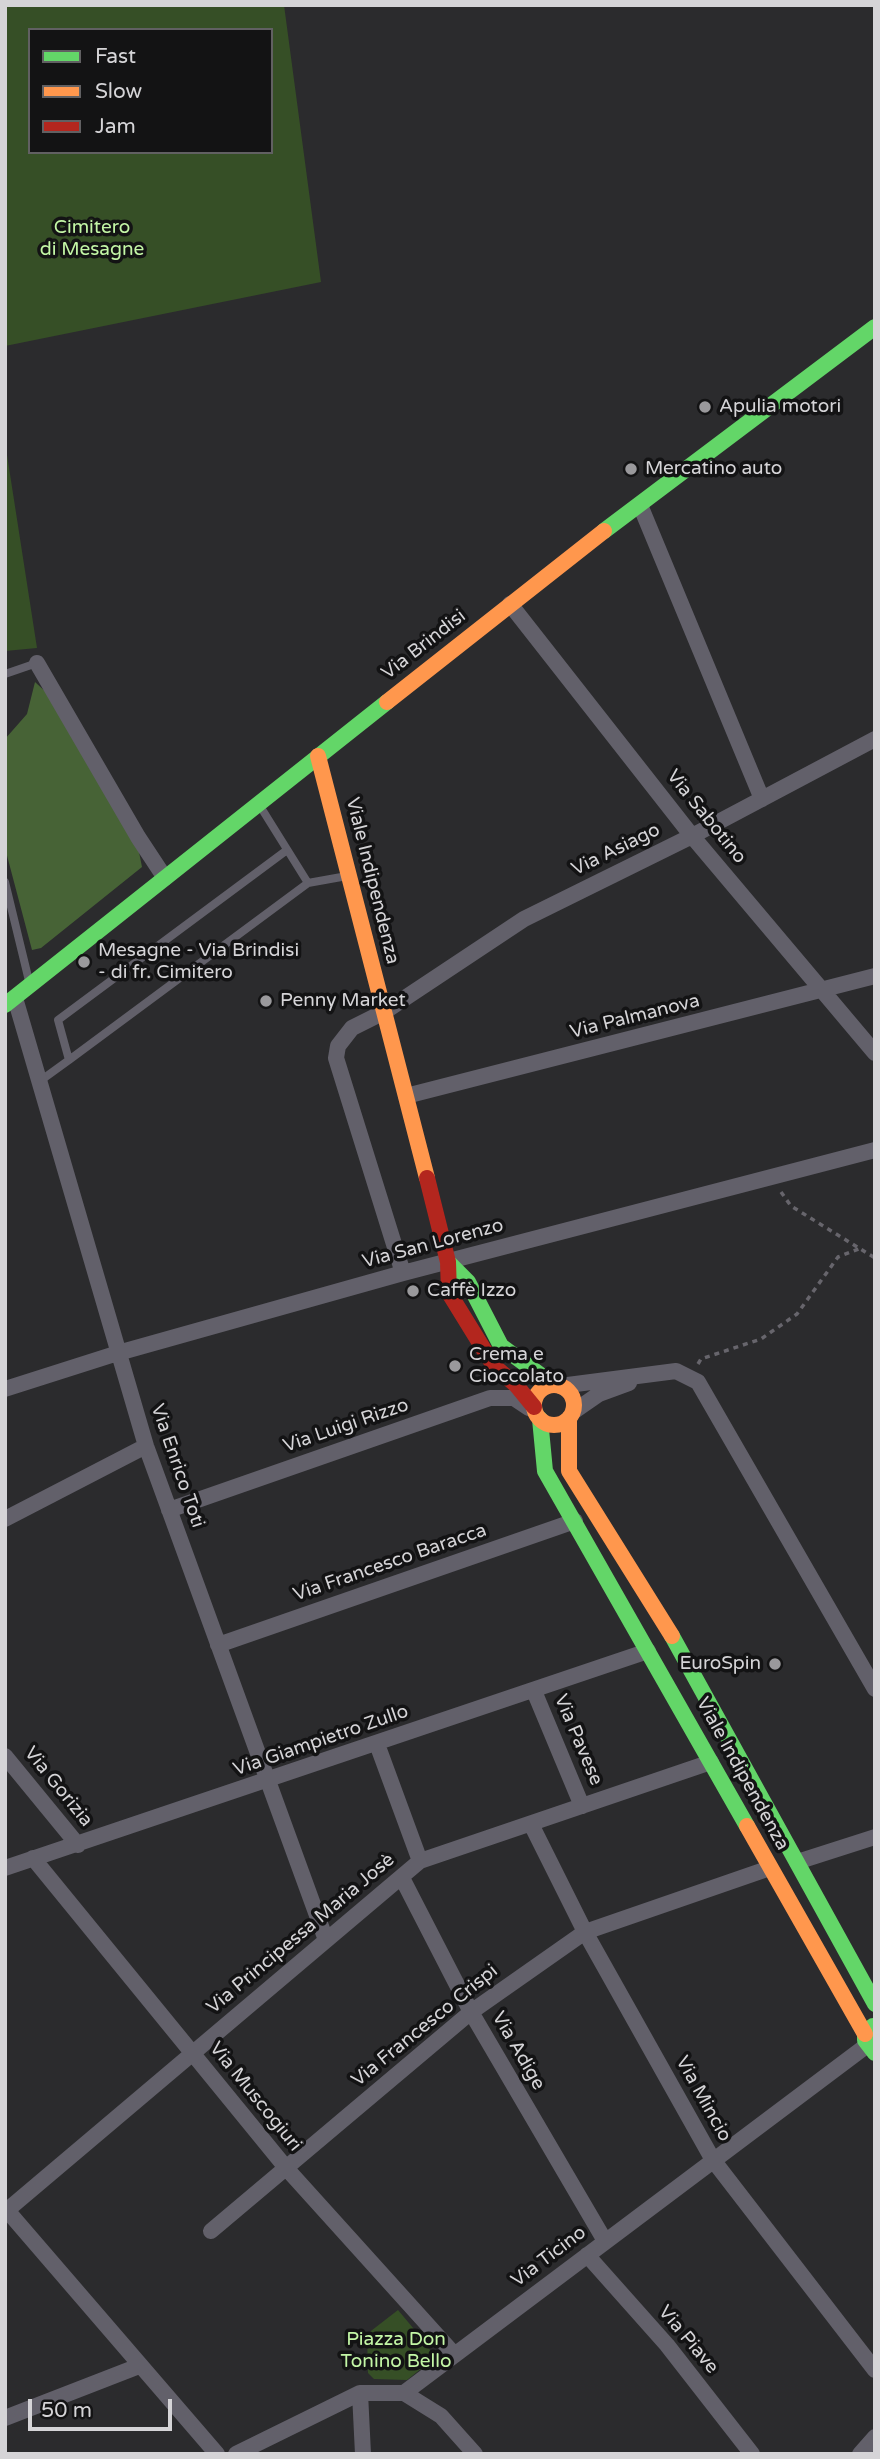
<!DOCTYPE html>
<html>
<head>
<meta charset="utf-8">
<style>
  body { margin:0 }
  #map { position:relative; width:880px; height:2459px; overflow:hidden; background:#2b2b2d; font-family:"Varela Round",sans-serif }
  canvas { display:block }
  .frame { position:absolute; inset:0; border:7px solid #d5d4d7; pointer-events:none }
  .legend { position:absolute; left:28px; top:28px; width:245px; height:126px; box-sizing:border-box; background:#131314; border:2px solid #616062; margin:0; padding:9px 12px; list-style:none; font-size:21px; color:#d5d4d7 }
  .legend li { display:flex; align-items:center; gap:14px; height:35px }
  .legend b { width:35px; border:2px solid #616062 }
  .scale { position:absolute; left:28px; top:2399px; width:144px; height:32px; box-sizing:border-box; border:4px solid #d5d4d7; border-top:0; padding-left:9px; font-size:21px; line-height:24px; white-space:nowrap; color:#d5d4d7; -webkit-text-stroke:5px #131314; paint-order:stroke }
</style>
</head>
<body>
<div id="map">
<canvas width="880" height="2459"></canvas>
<div class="frame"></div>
<ul class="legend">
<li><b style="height:9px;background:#63d668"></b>Fast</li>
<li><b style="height:9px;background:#ff974d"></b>Slow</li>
<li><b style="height:9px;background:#b3261e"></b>Jam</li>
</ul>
<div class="scale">50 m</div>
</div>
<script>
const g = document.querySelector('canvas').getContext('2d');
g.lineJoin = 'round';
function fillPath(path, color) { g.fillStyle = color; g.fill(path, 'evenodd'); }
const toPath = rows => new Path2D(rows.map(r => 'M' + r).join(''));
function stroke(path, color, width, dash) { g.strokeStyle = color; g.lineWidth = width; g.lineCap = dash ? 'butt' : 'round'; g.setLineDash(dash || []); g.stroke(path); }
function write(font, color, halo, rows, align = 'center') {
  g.font = font + ' "Varela Round",sans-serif'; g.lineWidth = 7; g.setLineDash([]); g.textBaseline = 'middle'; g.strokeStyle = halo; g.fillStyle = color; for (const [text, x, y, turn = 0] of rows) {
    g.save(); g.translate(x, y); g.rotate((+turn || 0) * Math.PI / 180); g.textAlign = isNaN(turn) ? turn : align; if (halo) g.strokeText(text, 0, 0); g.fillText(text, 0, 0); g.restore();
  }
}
fillPath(toPath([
  [5,5,284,5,321,282,5,346],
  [30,30,271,30,271,152,30,152],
  [5,442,37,648,5,651],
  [398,2310,429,2347,431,2355,427,2364,407,2380,374,2379,368,2373,367,2334]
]), '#364f26');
fillPath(toPath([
  [35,682,47,693,139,852,142,867,41,948,32,950,5,848,5,739,27,714]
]), '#476336');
stroke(toPath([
  [781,1192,791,1206,875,1258],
  [698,1364,701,1359,761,1339,797,1314,838,1257,861,1248]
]), '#67656c', 3.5, [5, 5]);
stroke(toPath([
  [5,674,37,663],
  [260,806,308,883,347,876],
  [287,850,58,1020,69,1060,308,883],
  [5,882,30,985],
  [40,1081,69,1060]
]), '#62606a', 8);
stroke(toPath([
  [640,505,762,799],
  [510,604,692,836,875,1053],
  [37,663,138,837,165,878],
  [15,998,146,1446,326,1940],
  [406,1096,875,976],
  [403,1273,336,1058,338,1046,352,1028,384,1012,524,919,692,836,875,739],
  [560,1386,676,1371,698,1382,875,1689],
  [5,1389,118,1353,403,1273,875,1150],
  [573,1412,599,1394,629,1383],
  [169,1510,490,1398,514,1398,529,1408],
  [5,1519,146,1446],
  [218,1645,575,1521],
  [534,1691,582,1806],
  [377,1744,420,1861],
  [5,1756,78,1845],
  [531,1824,585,1932,713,2160,875,2370],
  [33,1858,287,2169,454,2354],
  [797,1862,875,1837],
  [5,1868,648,1651],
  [402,1878,471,2012,605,2241],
  [5,2208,217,2454],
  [5,2212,420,1861,711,1762],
  [211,2231,471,2012,585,1932,770,1868],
  [587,2255,667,2345,752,2454],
  [360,2393,363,2454],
  [404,2393,441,2416,475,2454],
  [5,2418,139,2366],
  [236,2454,360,2393,404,2393,866,2046],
  [860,2454,875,2437]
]), '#62606a', 16);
stroke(toPath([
  [604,531,875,327],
  [5,1005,387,702],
  [448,1262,468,1282,501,1346,554,1385],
  [540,1419,545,1471,747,1826],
  [672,1636,875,2004],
  [873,2026,865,2034,865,2040,875,2053]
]), '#63d668', 16);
stroke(toPath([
  [387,702,604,531],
  [318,756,427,1178],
  '534 1405a20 20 0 1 1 40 0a20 20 0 1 1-40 0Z',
  [569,1418,569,1471,672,1636],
  [747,1826,865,2034]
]), '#ff974d', 16);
stroke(toPath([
  [427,1178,448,1262,449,1293,494,1366,516,1385,534,1407]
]), '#b3261e', 16);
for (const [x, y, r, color] of [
  [705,407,7,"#9a999c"],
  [631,469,7,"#9a999c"],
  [84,962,7,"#9a999c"],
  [266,1001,7,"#9a999c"],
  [413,1291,7,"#9a999c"],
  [455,1366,7,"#9a999c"],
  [775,1664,7,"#9a999c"]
]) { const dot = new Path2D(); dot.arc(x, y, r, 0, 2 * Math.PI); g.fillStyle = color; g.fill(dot); stroke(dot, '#131314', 2.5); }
write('19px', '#c3f6a6', '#131314', [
  ["Cimitero",92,228],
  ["di Mesagne",92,250],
  ["Piazza Don",396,2340],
  ["Tonino Bello",396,2362]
]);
write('19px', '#d5d4d7', '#131314', [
  ["Apulia motori",719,407],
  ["Mercatino auto",645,469],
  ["Mesagne - Via Brindisi",98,951],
  ["- di fr. Cimitero",98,973],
  ["Penny Market",280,1001],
  ["Caffè Izzo",427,1291],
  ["Crema e",469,1355],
  ["Cioccolato",469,1377],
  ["EuroSpin",761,1664,"right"]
], 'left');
write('19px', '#d5d4d7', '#131314', [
  ["Via Brindisi",424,645,-38],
  ["Via Sabotino",706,817,51],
  ["Via Asiago",616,850,-26],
  ["Viale Indipendenza",372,881,76],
  ["Via Palmanova",635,1017,-14],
  ["Via San Lorenzo",433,1244,-15],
  ["Via Luigi Rizzo",346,1426,-19],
  ["Via Enrico Toti",177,1466,71],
  ["Via Francesco Baracca",390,1563,-19],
  ["Via Pavese",578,1740,67],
  ["Via Giampietro Zullo",321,1741,-19],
  ["Viale Indipendenza",742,1774,61],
  ["Via Gorizia",58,1787,51],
  ["Via Principessa Maria Josè",301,1934,-40],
  ["Via Francesco Crispi",425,2026,-39],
  ["Via Adige",518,2051,60],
  ["Via Muscogiuri",255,2097,51],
  ["Via Mincio",703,2099,61],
  ["Via Ticino",549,2257,-37],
  ["Via Piave",688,2340,50]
]);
</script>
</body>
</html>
